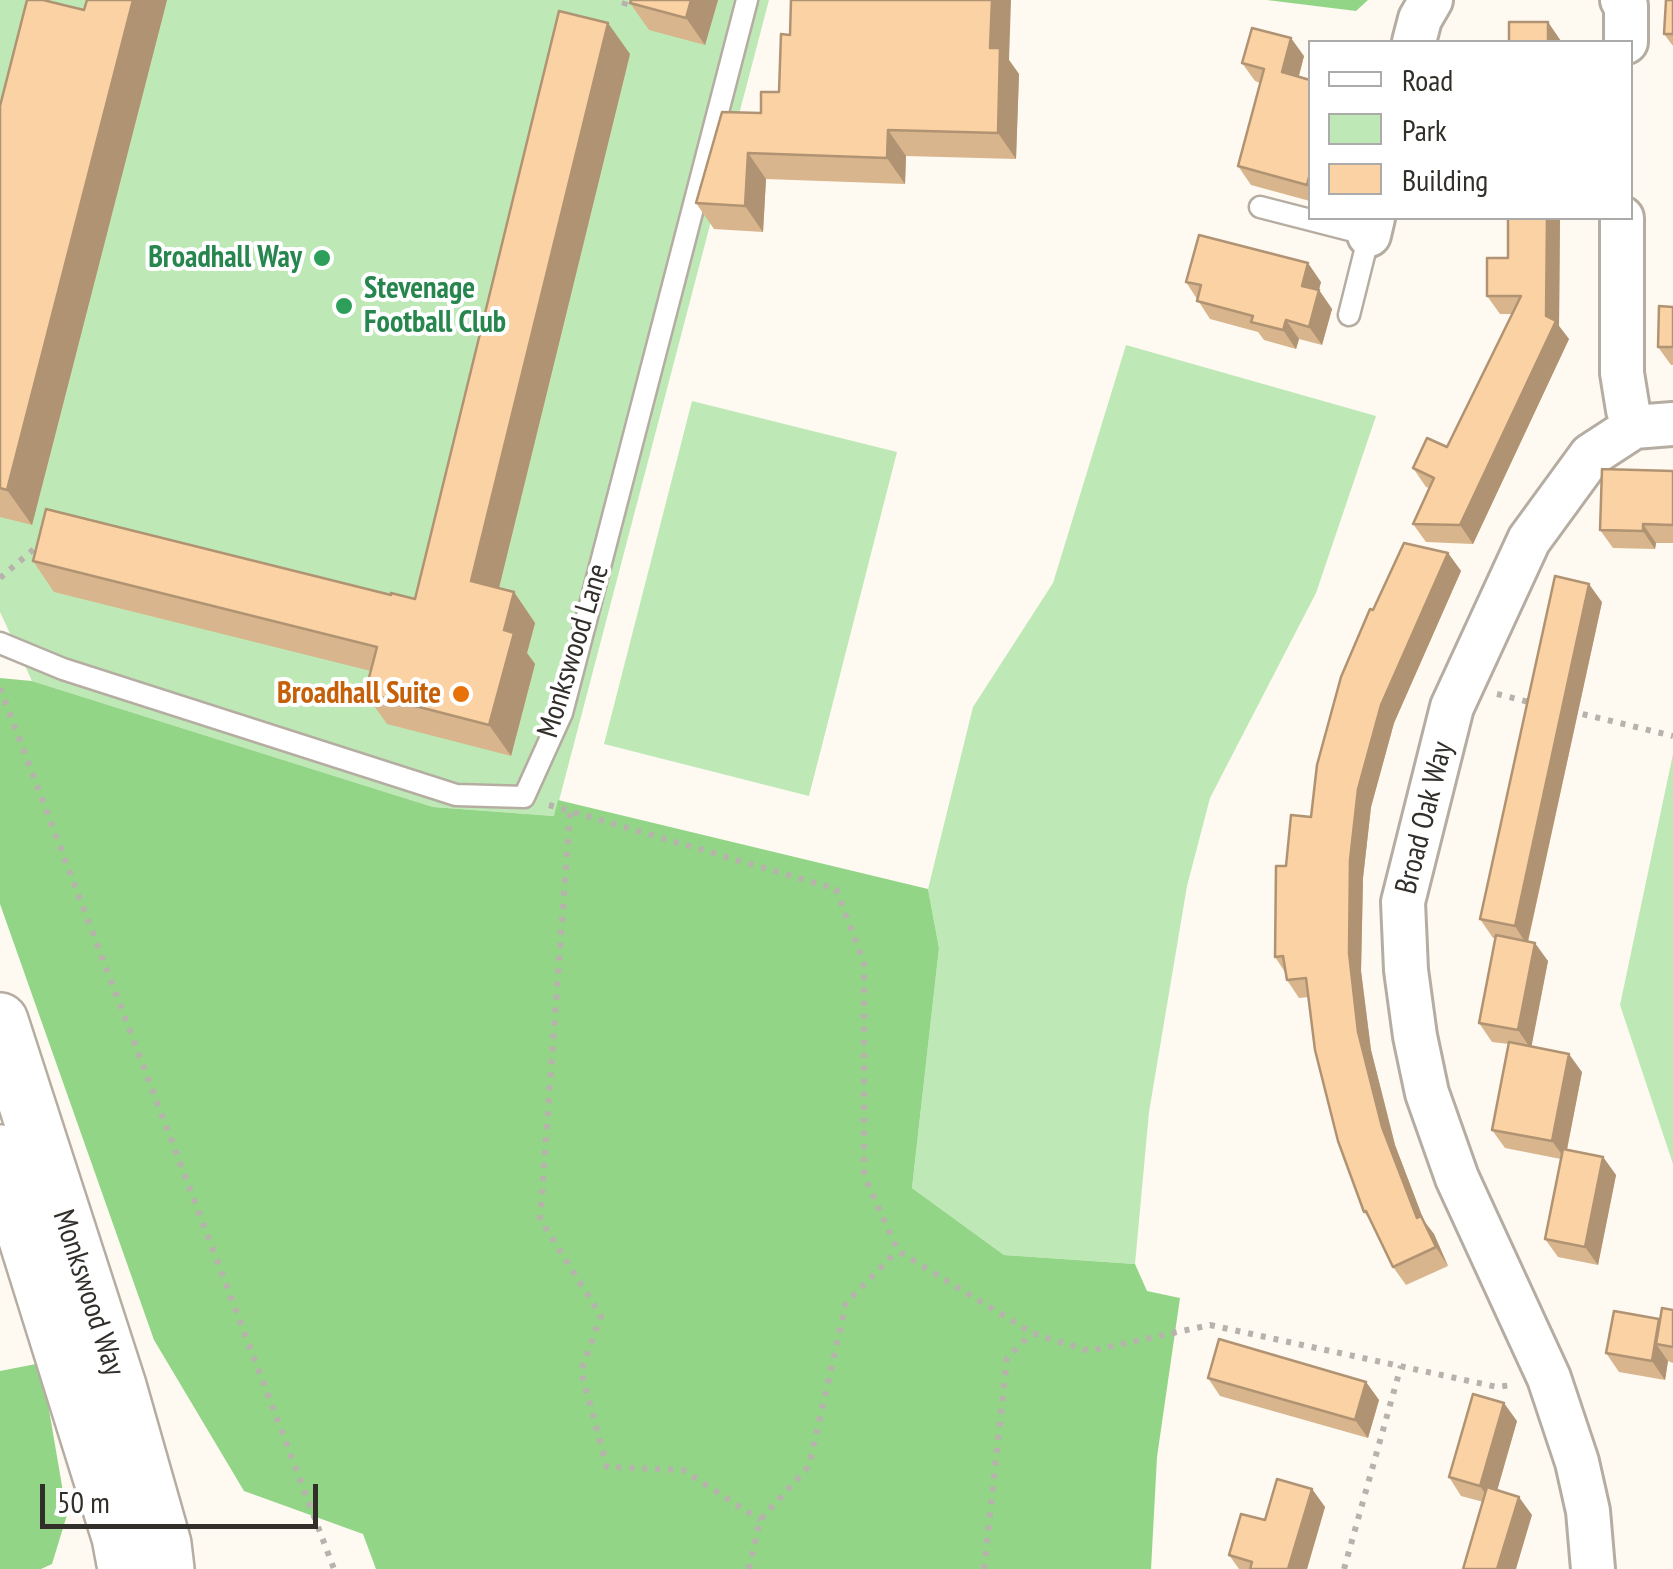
<!DOCTYPE html>
<html>
<head>
<meta charset="utf-8">
<style>
  body { margin:0 }
  #map { position:relative; width:1673px; height:1569px; overflow:hidden; background:#fef9f1; font-family:"PT Sans Narrow",sans-serif }
  canvas { display:block }
  .legend { position:absolute; left:1308px; top:40px; width:325px; height:180px; box-sizing:border-box; background:#fff; border:2px solid #adabaa; margin:0; padding:12px 18px; list-style:none; font-size:30px; color:#322e2a }
  .legend li { display:flex; align-items:center; gap:20px; height:50px }
  .legend b { width:50px; border:2px solid #adabaa }
  .scale { position:absolute; left:40px; top:1484px; width:278px; height:45px; box-sizing:border-box; border:5px solid #322e2a; border-top:0; padding-left:12px; font-size:30px; line-height:35px; white-space:nowrap; color:#322e2a; -webkit-text-stroke:8px #fff; paint-order:stroke }
</style>
</head>
<body>
<div id="map">
<canvas width="1673" height="1569"></canvas>
<ul class="legend">
<li><b style="height:12px;background:#fff"></b>Road</li>
<li><b style="height:28px;background:#bee9b7"></b>Park</li>
<li><b style="height:28px;background:#fbd2a4"></b>Building</li>
</ul>
<div class="scale">50 m</div>
</div>
<script>
const g = document.querySelector('canvas').getContext('2d');
g.lineJoin = 'round';
function fillPath(path, color) { g.fillStyle = color; g.fill(path, 'evenodd'); }
const toPath = rows => new Path2D(rows.map(r => 'M' + r).join(''));
function stroke(path, color, width, dash) { g.strokeStyle = color; g.lineWidth = width; g.lineCap = dash ? 'butt' : 'round'; g.setLineDash(dash || []); g.stroke(path); }
function write(font, color, halo, rows, align = 'center') {
  g.font = font + ' "PT Sans Narrow",sans-serif'; g.lineWidth = 8; g.setLineDash([]); g.textBaseline = 'middle'; g.strokeStyle = halo; g.fillStyle = color; for (const [text, x, y, turn = 0] of rows) {
    g.save(); g.translate(x, y); g.rotate((+turn || 0) * Math.PI / 180); g.textAlign = isNaN(turn) ? turn : align; if (halo) g.strokeText(text, 0, 0); g.fillText(text, 0, 0); g.restore();
  }
}
fillPath(toPath([
  [0,0,769,0,555,816,433,807,32,681,0,612],
  [1126,345,1376,416,1316,593,1210,798,1187,886,1149,1112,1135,1264,1004,1255,912,1188,939,948,928,889,973,707,1053,583],
  [692,401,897,452,809,796,604,744],
  [1673,754,1673,1164,1620,1005]
]), '#bee9b7');
fillPath(toPath([
  [1267,0,1368,0,1356,11],
  [0,678,32,681,433,807,554,816,558,800,928,889,939,948,912,1188,1004,1255,1135,1264,1147,1291,1180,1298,1157,1457,1151,1569,376,1569,363,1534,244,1491,154,1340,0,904],
  [41,1363,67,1515,52,1564,41,1569,0,1569,0,1371]
]), '#92d587');
const lane = toPath([
  [1260,207,1369,235,1349,315],
  [0,643,63,669,456,795,524,797,562,713,747,0]
]);
const street = toPath([
  [1622,0,1626,6,1626,42],
  [1414,42,1420,19,1431,0],
  [1622,218,1622,373,1628,410,1634,427],
  [1369,235,1373,218],
  [1593,1569,1588,1511,1577,1462,1549,1378,1457,1178,1427,1093,1415,1036,1406,970,1403,902,1452,707,1529,540,1591,455,1634,427,1673,424]
]);
const secondary = toPath([
  [0,1021,118,1386,163,1544,166,1569],
  [0,1153,120,1537,126,1569]
]);
stroke(lane, '#b5ada1', 25);
stroke(street, '#b5ada1', 48);
stroke(secondary, '#b5ada1', 60);
stroke(toPath([
  [624,6,626,0],
  [0,578,41,543],
  [0,688,334,1569],
  [1497,694,1533,703],
  [1570,711,1673,736],
  [549,805,836,889,864,963,864,1175,898,1251,1032,1333,1089,1351,1210,1325,1497,1387,1512,1385],
  [570,813,540,1219,601,1316,581,1371,607,1467,683,1470,760,1520],
  [749,1569,760,1520,809,1466,846,1303,897,1251],
  [984,1569,1007,1358,1032,1333],
  [1344,1569,1401,1366]
]), '#b7b2ac', 6, [5, 8]);
stroke(lane, '#fff', 20);
stroke(street, '#fff', 42);
stroke(secondary, '#fff', 55);
fillPath(toPath([
  [87,0,167,0,32,525,0,517,0,106,84,10],
  [631,0,718,0,705,45,649,30,630,3],
  [1673,0,1673,46,1664,34],
  [790,35,1009,60,1019,74,1016,159,906,156,905,184,766,179,763,232,714,229,696,203,761,113,779,92],
  [630,54,499,588,514,592,535,623,527,653,535,664,511,756,387,724,365,693,371,671,54,592,33,561,415,599],
  [1304,56,1299,76,1310,80,1310,201,1251,185,1238,166,1260,83,1255,81,1242,63],
  [1508,218,1560,218,1559,326,1569,339,1473,544,1426,542,1413,524,1429,488,1426,487,1413,468,1447,447,1512,314,1500,314,1487,296,1508,258],
  [1186,282,1321,282,1319,290,1332,309,1322,345,1299,339,1296,349,1264,340,1258,332,1210,319],
  [1673,307,1673,365,1671,365,1658,347],
  [1673,471,1673,543,1656,543,1655,549,1613,548,1600,530],
  [1448,553,1461,571,1394,723,1371,807,1363,878,1361,971,1371,1050,1395,1145,1424,1221,1434,1234,1448,1266,1406,1285,1393,1267,1372,1222,1364,1212,1309,997,1299,998,1287,980,1285,972,1275,957,1286,866,1311,817,1373,610],
  [1602,602,1528,942,1548,961,1531,1046,1582,1072,1567,1150,1603,1157,1616,1175,1598,1265,1558,1257,1545,1239,1561,1159,1505,1148,1492,1130,1509,1044,1492,1042,1479,1023,1496,938,1493,938,1480,919],
  [1673,1310,1673,1363,1668,1361,1665,1380,1619,1372,1606,1353],
  [1208,1378,1366,1382,1379,1400,1368,1438,1220,1396],
  [1517,1421,1497,1490,1532,1515,1461,1496,1449,1477],
  [1312,1489,1325,1507,1307,1569,1239,1569,1229,1555,1265,1520]
]), '#d8b58d');
fillPath(toPath([
  [133,0,167,0,32,525,7,490],
  [691,0,718,0,705,45,686,18],
  [992,0,1011,0,1009,60,1019,74,1016,159,998,133,990,48],
  [1548,22,1561,41,1561,42,1548,42],
  [608,23,630,54,493,612,471,581],
  [1291,38,1304,56,1295,90,1282,72],
  [888,130,906,156,905,184,887,158],
  [748,153,766,179,763,232,745,206],
  [1547,218,1560,218,1559,326,1569,339,1473,544,1460,525,1546,316],
  [1308,263,1321,282,1318,293,1319,290,1332,309,1322,345,1309,327,1302,286],
  [1286,320,1299,339,1296,349,1283,330],
  [1643,524,1656,543,1655,549,1643,531],
  [1448,553,1461,571,1394,723,1371,807,1363,878,1361,971,1371,1050,1395,1145,1424,1221,1434,1234,1448,1266,1417,1218,1382,1127,1358,1032,1349,953,1350,860,1358,789,1381,705],
  [1589,584,1602,602,1527,945,1515,926],
  [514,592,535,623,527,653,535,664,511,756,489,725,504,630],
  [1535,943,1548,961,1531,1049,1518,1030],
  [1569,1054,1582,1072,1565,1159,1552,1141],
  [1603,1157,1616,1175,1598,1265,1585,1247],
  [1659,1319,1656,1344,1668,1361,1665,1380,1652,1361],
  [1366,1382,1379,1400,1368,1438,1355,1420],
  [1504,1403,1517,1421,1493,1505,1480,1486],
  [1312,1489,1325,1507,1307,1569,1288,1569],
  [1519,1497,1532,1515,1516,1569,1497,1569]
]), '#b09373');
const building = toPath([
  [27,0,43,0,84,10,87,0,133,0,7,490,0,488,0,106,27,0],
  [631,0,691,0,686,18,630,3,631,0],
  [791,0,992,0,990,48,1000,48,998,133,888,130,887,158,748,153,745,206,696,203,722,112,761,113,761,92,779,92,781,34,790,35,791,0],
  [1666,0,1673,0,1673,34,1664,34,1666,0],
  [559,11,608,23,471,581,514,592,504,630,514,633,489,725,365,693,377,647,33,561,46,509,391,595,391,593,415,599,559,11],
  [1509,22,1548,22,1548,42,1509,42,1509,22],
  [1252,28,1291,38,1282,72,1310,80,1310,173,1307,185,1238,166,1264,69,1242,63,1252,28],
  [1508,218,1547,218,1546,316,1556,321,1460,525,1413,524,1434,478,1413,468,1427,438,1447,447,1521,296,1487,296,1487,258,1508,258,1508,218],
  [1199,235,1308,263,1302,286,1319,290,1309,327,1286,320,1283,330,1251,322,1253,316,1197,301,1201,285,1186,282,1199,235],
  [1659,306,1673,307,1673,347,1658,347,1659,306],
  [1602,469,1673,471,1673,525,1643,524,1643,531,1600,530,1602,469],
  [1404,543,1448,553,1381,705,1358,789,1350,860,1349,953,1358,1032,1382,1127,1417,1218,1421,1216,1436,1247,1393,1267,1366,1211,1364,1212,1338,1141,1315,1050,1306,978,1287,980,1283,956,1275,957,1276,866,1286,866,1291,815,1311,817,1317,765,1341,677,1370,609,1373,610,1404,543],
  [1555,576,1589,584,1515,926,1480,919,1555,576],
  [1496,935,1535,943,1518,1030,1479,1023,1496,935],
  [1509,1042,1569,1054,1552,1141,1492,1130,1509,1042],
  [1563,1149,1603,1157,1585,1247,1545,1239,1563,1149],
  [1662,1308,1673,1310,1673,1347,1656,1344,1662,1308],
  [1614,1311,1659,1319,1652,1361,1606,1353,1614,1311],
  [1219,1339,1366,1382,1355,1420,1208,1378,1219,1339],
  [1473,1394,1504,1403,1480,1486,1449,1477,1473,1394],
  [1277,1479,1312,1489,1288,1569,1250,1569,1252,1562,1229,1555,1241,1514,1265,1520,1277,1479],
  [1487,1487,1519,1497,1497,1569,1463,1569,1487,1487]
]);
fillPath(building, '#fbd2a4');
stroke(building, '#b09373', 2.5);
for (const [x, y, r, color] of [
  [322,258,10,"#2e9e5b"],
  [344,306,10,"#2e9e5b"],
  [461,694,10,"#e8710a"]
]) { const dot = new Path2D(); dot.arc(x, y, r, 0, 2 * Math.PI); g.fillStyle = color; g.fill(dot); stroke(dot, '#fff', 4); }
write('bold 30px', '#27864d', '#fff', [
  ["Broadhall Way",302,258],
  ["Stevenage",364,289,"left"],
  ["Football Club",364,323,"left"]
], 'right');
write('30px', '#322e2a', '#fff', [
  ["Monkswood Lane",574,651,-73],
  ["Broad Oak Way",1425,818,-76],
  ["Monkswood Way",88,1293,72]
]);
write('bold 30px', '#c56008', '#fff', [
  ["Broadhall Suite",441,694]
], 'right');
</script>
</body>
</html>
